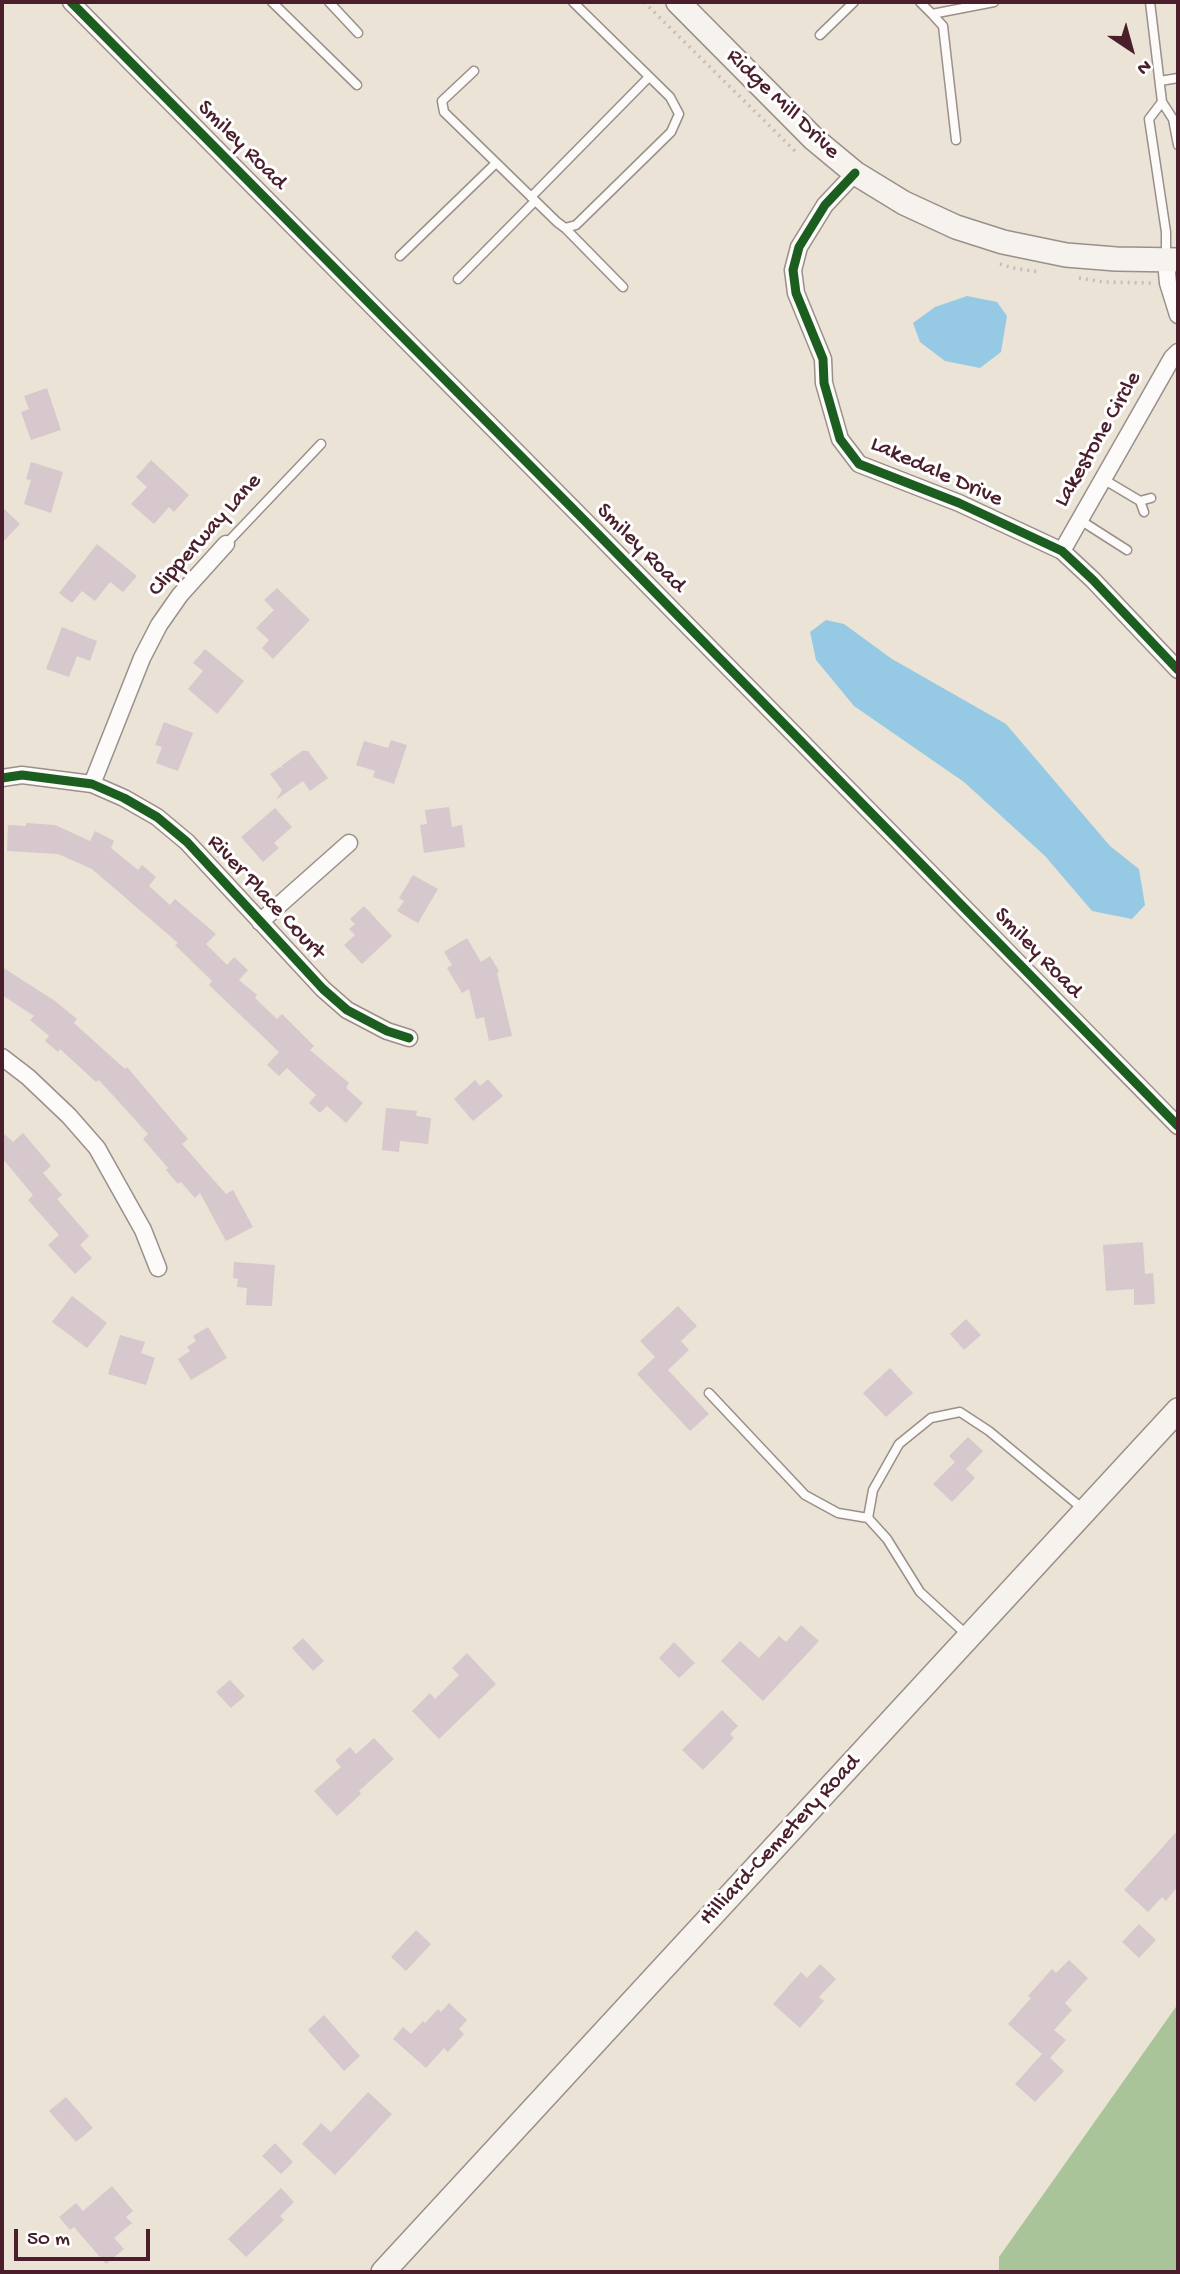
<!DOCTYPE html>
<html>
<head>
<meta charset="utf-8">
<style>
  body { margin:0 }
  #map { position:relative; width:1180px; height:2274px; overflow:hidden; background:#ebe3d5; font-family:"Gochi Hand",sans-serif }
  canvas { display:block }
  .frame { position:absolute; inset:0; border:4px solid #4a1f2b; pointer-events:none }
  .north { position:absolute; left:1096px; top:14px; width:70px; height:70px; -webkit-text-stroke:5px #fff; paint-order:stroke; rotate:144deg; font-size:19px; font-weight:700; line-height:28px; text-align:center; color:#4a1f2b }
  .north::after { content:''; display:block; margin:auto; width:24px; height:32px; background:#4a1f2b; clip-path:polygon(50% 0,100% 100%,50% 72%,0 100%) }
  .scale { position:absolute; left:14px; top:2229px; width:136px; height:32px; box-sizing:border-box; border:4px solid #4a1f2b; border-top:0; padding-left:9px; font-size:21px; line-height:24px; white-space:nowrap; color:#4a1f2b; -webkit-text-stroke:5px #fff; paint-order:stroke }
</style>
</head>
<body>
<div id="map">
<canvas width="1180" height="2274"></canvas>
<div class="frame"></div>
<div class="north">N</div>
<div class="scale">50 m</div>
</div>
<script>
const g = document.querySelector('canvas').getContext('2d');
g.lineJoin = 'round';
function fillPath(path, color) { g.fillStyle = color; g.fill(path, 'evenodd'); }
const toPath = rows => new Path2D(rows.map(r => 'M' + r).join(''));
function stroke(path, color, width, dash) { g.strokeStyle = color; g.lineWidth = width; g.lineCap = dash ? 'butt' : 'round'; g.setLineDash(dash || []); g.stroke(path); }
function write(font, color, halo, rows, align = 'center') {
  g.font = font + ' "Gochi Hand",sans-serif'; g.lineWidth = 6; g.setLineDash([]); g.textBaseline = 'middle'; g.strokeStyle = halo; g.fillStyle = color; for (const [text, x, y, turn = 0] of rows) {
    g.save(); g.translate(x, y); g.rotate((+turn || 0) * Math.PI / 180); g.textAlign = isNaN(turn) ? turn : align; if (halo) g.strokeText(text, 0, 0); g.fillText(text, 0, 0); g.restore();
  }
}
fillPath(toPath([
  [1178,2004,1178,2272,999,2272,999,2257]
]), '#a9c498');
fillPath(toPath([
  [967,296,997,302,1007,316,1001,352,980,368,945,361,920,342,913,323,935,307],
  [826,620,844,624,892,659,1006,724,1110,846,1139,869,1145,905,1132,919,1092,911,1045,856,964,782,854,706,816,660,810,632]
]), '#96cae4');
fillPath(toPath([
  [47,388,61,430,31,440,21,412,29,409,24,396],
  [151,460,189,495,174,512,169,507,154,524,131,504,147,487,136,477],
  [31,462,63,472,51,513,24,504,31,480,26,479],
  [2,507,20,524,2,543],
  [97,544,137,576,123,592,110,582,95,601,82,591,72,603,59,593],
  [277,588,310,620,273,659,262,648,269,640,256,628,274,610,264,600],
  [62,627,97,641,90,661,77,656,69,677,46,669],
  [205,649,244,681,217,714,188,689,203,671,193,663],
  [164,722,193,733,178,771,156,763,162,747,155,745],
  [391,740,407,745,394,784,373,777,375,771,356,765,364,741,388,748],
  [302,751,308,751,328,778,310,791,303,781,276,800,282,790,270,774,280,767,284,768,281,766],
  [449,807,452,827,462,825,465,847,424,853,420,825,427,824,425,810],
  [275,808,292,827,274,843,279,848,263,862,241,837],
  [26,823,55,825,90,841,95,831,114,841,111,848,138,870,142,865,156,877,149,886,170,905,175,899,216,934,206,944,227,965,234,957,248,970,239,980,257,995,255,998,277,1019,282,1014,314,1046,310,1050,349,1083,346,1088,363,1103,346,1123,327,1106,320,1113,309,1103,316,1095,287,1068,279,1076,267,1065,279,1052,209,985,212,981,175,945,178,943,92,869,58,854,7,851,8,825,26,826],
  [413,875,438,889,418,923,397,911,404,901,399,898],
  [364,906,392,936,362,964,344,945,355,935,349,929,355,924,350,919],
  [467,938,481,962,490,956,499,971,497,973,512,1036,489,1041,484,1017,476,1019,469,989,462,993,447,968,452,965,444,952],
  [2,967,55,1001,77,1019,74,1023,125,1069,127,1067,188,1139,182,1144,226,1194,233,1190,253,1227,226,1241,200,1193,195,1198,181,1182,178,1184,166,1170,168,1168,143,1139,148,1134,99,1080,96,1082,60,1049,58,1052,45,1041,49,1036,30,1020,34,1016,2,995],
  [488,1079,503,1096,473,1121,454,1099,475,1080,480,1086],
  [386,1108,417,1111,416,1116,431,1118,428,1144,400,1141,399,1152,382,1150],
  [2,1132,13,1142,23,1133,51,1166,43,1173,62,1195,57,1199,89,1236,80,1245,92,1258,75,1274,48,1245,59,1235,28,1200,33,1195,2,1158],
  [1143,1242,1145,1274,1153,1273,1155,1304,1134,1305,1134,1289,1106,1291,1103,1245],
  [234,1262,275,1265,272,1306,246,1305,247,1288,237,1287,238,1279,233,1278],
  [72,1296,107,1323,87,1348,52,1322],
  [678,1306,697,1326,681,1341,689,1350,668,1370,709,1414,690,1431,637,1374,655,1357,640,1341],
  [966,1319,981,1335,964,1350,950,1334],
  [208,1327,227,1358,191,1380,178,1359,190,1351,187,1347,196,1341,193,1336],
  [120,1335,145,1342,141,1353,155,1358,146,1385,108,1374],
  [890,1368,913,1393,886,1417,863,1393],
  [968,1437,983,1451,966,1469,975,1478,952,1502,933,1484,955,1462,949,1456],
  [801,1625,819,1641,763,1701,721,1661,740,1641,759,1658,779,1636,786,1642],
  [303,1638,324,1661,313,1671,292,1648],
  [674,1642,695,1663,679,1678,659,1658],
  [467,1653,496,1684,439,1739,412,1711,430,1693,435,1699,459,1675,452,1668],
  [230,1680,245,1696,231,1708,216,1692],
  [722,1710,738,1726,730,1734,734,1738,703,1770,682,1750],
  [374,1738,394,1759,359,1791,361,1794,337,1816,314,1791,341,1767,335,1760,350,1747,356,1754],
  [1178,1830,1178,1886,1166,1901,1162,1897,1148,1912,1124,1890],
  [1139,1924,1156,1940,1139,1958,1122,1942],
  [416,1930,431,1944,406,1971,391,1957],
  [1069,1960,1088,1978,1065,2003,1072,2010,1054,2030,1066,2040,1050,2058,1064,2071,1035,2102,1015,2084,1042,2054,1008,2024,1031,1998,1028,1996,1052,1969,1056,1973],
  [820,1964,836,1979,819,1997,824,2001,800,2028,773,2004,801,1972,807,1978],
  [449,2003,467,2020,459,2029,464,2034,448,2052,444,2048,426,2068,393,2039,403,2027,411,2034,423,2021,425,2023,438,2009,441,2012],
  [324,2015,360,2056,344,2071,308,2030],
  [368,2092,392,2114,335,2175,302,2144,321,2123,331,2132],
  [66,2097,93,2128,76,2142,49,2111],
  [275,2143,293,2162,281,2174,262,2156],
  [112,2186,133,2211,126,2217,132,2223,114,2238,124,2249,106,2264,74,2227,70,2230,59,2217,76,2203,83,2211],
  [281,2188,294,2202,280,2216,284,2220,246,2257,228,2239]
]), '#d6c8cd');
const service = toPath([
  [272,2,357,85],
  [329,2,358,33],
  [920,2,932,14,994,2],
  [1150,2,1162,102,1173,119,1178,145],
  [932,14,943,26,956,140],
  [820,35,854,2],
  [474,71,442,101,444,112,557,222,565,228,576,225,671,132,679,114,670,97,573,2],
  [1160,81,1178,78],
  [1162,102,1149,119,1166,232,1166,258],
  [531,197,649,77],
  [565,228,623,287],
  [400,256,496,163],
  [458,279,535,201],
  [1103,479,1140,501,1144,512],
  [1140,501,1151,498],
  [1080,520,1127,550],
  [226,544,321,444],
  [709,1393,805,1495,838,1513,868,1518,887,1539,920,1592,967,1635],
  [868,1518,873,1490,899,1444,931,1418,960,1412,989,1431,1083,1509]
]);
const minor = toPath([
  [71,2,587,523,1178,1126],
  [855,173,825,205,799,247,793,270,796,293,823,359,824,383,840,439,859,464,959,503,1062,551,1093,580,1178,670],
  [1166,261,1168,283,1178,315],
  [1062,551,1172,358,1178,352],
  [2,778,22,775,92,784,124,798,157,817,187,842,323,989,347,1010,387,1031,409,1038],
  [92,784,142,658,159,625,180,595,226,544],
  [260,922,349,843],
  [2,1057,28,1077,69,1116,97,1148,143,1230,158,1268]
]);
const secondary = toPath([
  [678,2,814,139,855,173,904,203,956,227,1003,242,1066,255,1116,259,1178,260],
  [383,2272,1178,1410]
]);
stroke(service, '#9a8f8a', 11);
stroke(minor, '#9a8f8a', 19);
stroke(secondary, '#9a8f8a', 26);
stroke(toPath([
  [644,2,798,154],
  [1000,264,1013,268,1040,272],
  [1079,278,1104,282,1152,283]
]), '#c3bdbc', 3.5, [2, 5]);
stroke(service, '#fcfbf9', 8);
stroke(minor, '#fcfbf9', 16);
stroke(secondary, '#f6f2ee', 23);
stroke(toPath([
  [71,2,587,523,1178,1126],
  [855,173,825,205,799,247,793,270,796,293,823,359,824,383,840,439,859,464,959,503,1062,551,1093,580,1178,670],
  [2,778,22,775,92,784,124,798,157,817,187,842,323,989,347,1010,387,1031,409,1038]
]), '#1b5e20', 9);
write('23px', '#4a1f2b', '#fff', [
  ["Ridge Mill Drive",782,105,44],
  ["Smiley Road",241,146,45],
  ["Lakestone Circle",1099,440,-60],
  ["Lakedale Drive",936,473,24],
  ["Clipperway Lane",206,536,-48],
  ["Smiley Road",640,549,45],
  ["River Place Court",265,898,47],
  ["Smiley Road",1037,954,46],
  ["Hilliard-Cemetery Road",781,1841,-47]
]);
</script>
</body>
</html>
